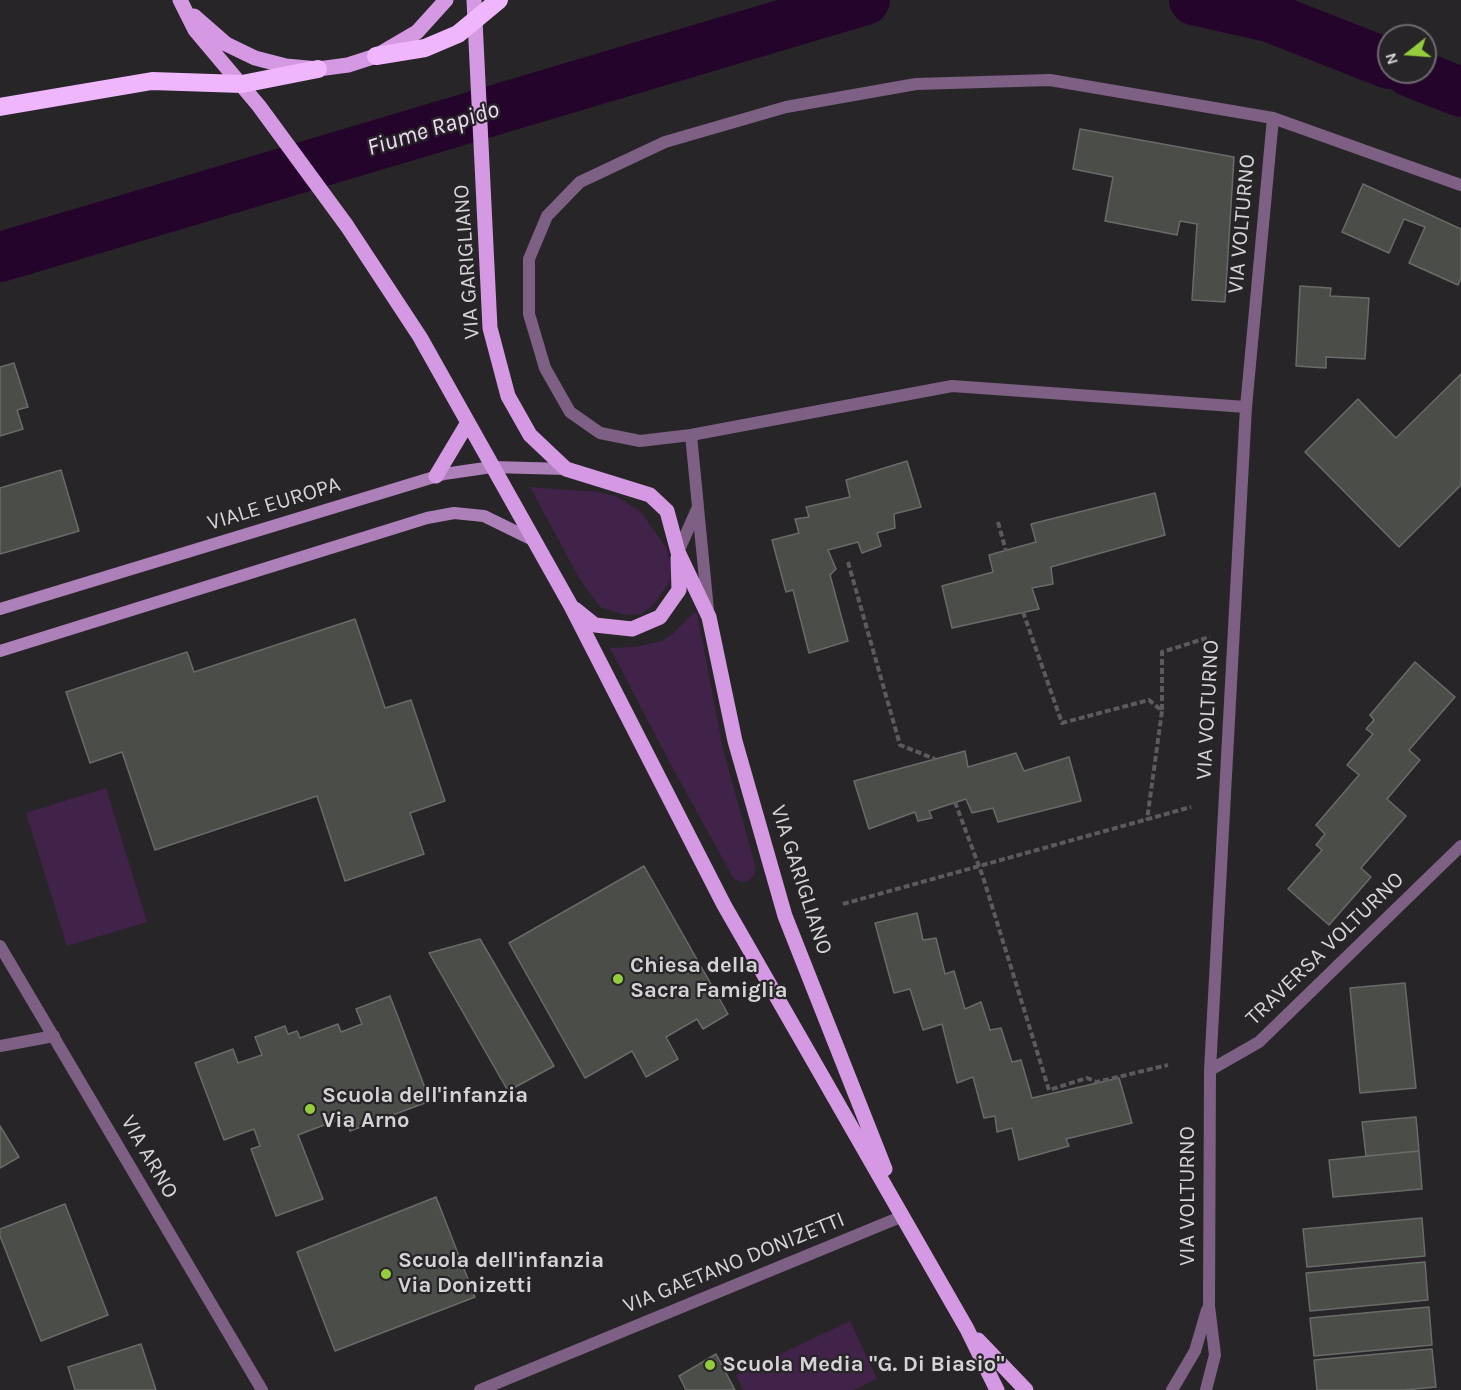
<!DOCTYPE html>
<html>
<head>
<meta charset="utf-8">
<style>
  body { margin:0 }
  #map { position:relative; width:1461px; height:1390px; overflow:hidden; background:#282529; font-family:Karla,sans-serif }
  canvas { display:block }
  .north { position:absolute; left:1377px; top:24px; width:60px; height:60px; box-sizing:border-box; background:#282529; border:2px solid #6d6b6e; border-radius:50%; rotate:253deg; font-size:16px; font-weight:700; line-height:24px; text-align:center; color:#d5d3d6 }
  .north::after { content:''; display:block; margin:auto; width:21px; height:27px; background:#94cc3c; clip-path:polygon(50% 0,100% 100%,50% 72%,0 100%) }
</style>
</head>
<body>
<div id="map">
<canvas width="1461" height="1390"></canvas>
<div class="north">N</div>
</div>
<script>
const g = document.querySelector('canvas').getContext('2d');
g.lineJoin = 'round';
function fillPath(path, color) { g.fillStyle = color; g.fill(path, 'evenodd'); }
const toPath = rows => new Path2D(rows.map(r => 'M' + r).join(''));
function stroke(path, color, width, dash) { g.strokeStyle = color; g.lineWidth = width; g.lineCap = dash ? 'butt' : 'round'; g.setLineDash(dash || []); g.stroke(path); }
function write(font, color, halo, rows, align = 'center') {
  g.font = font + ' Karla,sans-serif'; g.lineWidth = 4.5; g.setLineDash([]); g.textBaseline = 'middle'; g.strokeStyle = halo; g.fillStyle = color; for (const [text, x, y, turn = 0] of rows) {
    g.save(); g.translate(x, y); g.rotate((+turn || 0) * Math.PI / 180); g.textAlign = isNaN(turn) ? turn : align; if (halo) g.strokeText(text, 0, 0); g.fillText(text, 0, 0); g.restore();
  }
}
fillPath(toPath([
  [530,487,597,492,616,496,640,511,666,547,670,563,670,581,655,603,642,614,625,615,600,607,579,578],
  [693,613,697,613,723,749,755,865,754,875,748,881,741,882,734,879,671,765,610,648,635,647,662,641,673,634],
  [106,788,147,922,67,946,26,813],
  [850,1321,877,1379,853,1390,743,1390,736,1375]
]), '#412248');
stroke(toPath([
  [1194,0,1269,17,1389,64],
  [1410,72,1461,92],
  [0,257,865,0]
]), '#25042c', 50);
const building = toPath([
  [1080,129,1234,157,1225,302,1192,300,1197,224,1180,221,1177,235,1105,221,1113,177,1073,169,1080,129],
  [1363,184,1461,229,1461,278,1458,285,1409,263,1425,227,1404,219,1389,253,1342,232,1363,184],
  [1300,286,1331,288,1330,296,1369,298,1365,359,1326,357,1326,368,1296,366,1300,286],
  [14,363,28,407,17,410,23,429,0,436,0,367,14,363],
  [1461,374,1461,485,1399,547,1305,452,1358,399,1396,438,1461,374],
  [907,461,921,507,894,514,895,528,877,533,881,546,862,553,858,542,828,550,836,569,830,575,848,641,809,653,793,590,786,592,772,540,799,533,795,519,809,517,806,507,850,497,846,480,907,461],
  [61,470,79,531,0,554,0,488,61,470],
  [1155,493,1165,535,1051,567,1053,584,1032,588,1039,609,952,628,942,586,993,572,989,555,1036,542,1031,524,1155,493],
  [355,619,385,708,411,700,445,801,410,813,424,854,345,881,317,796,155,850,122,752,90,763,66,692,187,652,194,672,355,619],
  [1415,662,1455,697,1409,750,1420,760,1387,799,1406,816,1361,868,1371,877,1329,925,1288,889,1322,850,1316,845,1325,834,1316,825,1359,775,1347,765,1373,734,1366,729,1374,720,1370,715,1415,662],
  [965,751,968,767,1016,753,1024,771,1069,757,1081,801,998,822,993,808,972,813,966,799,929,811,932,818,918,821,915,812,869,829,854,781,965,751],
  [644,866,728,1014,703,1029,697,1019,666,1037,678,1059,646,1077,632,1051,585,1078,509,943,644,866],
  [917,913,923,940,936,938,945,974,954,971,965,1009,981,1002,990,1030,1001,1028,1012,1062,1021,1060,1032,1098,1119,1078,1132,1123,1066,1139,1069,1146,1019,1160,1012,1128,997,1132,995,1116,984,1118,973,1077,957,1083,942,1024,923,1030,910,989,894,993,875,923,917,913],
  [480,939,554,1066,508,1091,429,953,480,939],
  [1405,983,1416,1088,1360,1093,1350,988,1405,983],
  [390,996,430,1101,350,1131,345,1117,298,1135,323,1199,276,1216,251,1149,260,1146,254,1129,224,1140,195,1063,233,1049,238,1063,262,1055,255,1037,285,1026,288,1034,297,1031,300,1038,338,1024,341,1032,362,1024,356,1009,390,996],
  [1416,1117,1419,1151,1366,1156,1362,1122,1416,1117],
  [0,1126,19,1157,0,1168,0,1126],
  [1419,1151,1422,1189,1333,1197,1329,1160,1419,1151],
  [436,1197,475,1297,335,1351,297,1252,436,1197],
  [65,1204,108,1315,41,1341,0,1236,0,1229,65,1204],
  [1422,1218,1425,1256,1307,1267,1303,1229,1422,1218],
  [1425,1262,1428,1300,1310,1311,1306,1273,1425,1262],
  [1429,1307,1432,1345,1314,1356,1310,1318,1429,1307],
  [141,1344,156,1390,75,1390,68,1367,141,1344],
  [1432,1349,1436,1387,1404,1390,1317,1390,1314,1360,1432,1349],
  [716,1354,735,1390,686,1390,679,1376,716,1354]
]);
fillPath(building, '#4a4d48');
stroke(building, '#696c66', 1.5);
stroke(toPath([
  [998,522,1006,551],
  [848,562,900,745,935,759],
  [1023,612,1062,723,1149,700,1162,711,1147,820],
  [1162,710,1162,652,1210,637],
  [955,802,983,877,1049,1090,1087,1078,1097,1082,1168,1065],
  [843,904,1191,807]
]), '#5d5a5e', 4, [6, 3]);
stroke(toPath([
  [1246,407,952,386,691,435,640,441,600,433,570,412,545,368,529,314,529,259,547,216,580,182,665,142,786,107,916,84,1050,80,1273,118,1461,185],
  [698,508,708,610],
  [678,552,698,507,691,435],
  [0,946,262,1390],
  [0,1046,54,1036],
  [1210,1070,1259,1042,1461,846],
  [480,1390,903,1216],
  [1172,1390,1195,1351,1207,1310],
  [1206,1390,1215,1355,1209,1306,1210,1070,1246,407,1273,118]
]), '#7d6083', 12);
stroke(toPath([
  [0,609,444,474,492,467,566,469],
  [0,651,427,518,454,513,484,516,531,539]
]), '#ae80b9', 12);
stroke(toPath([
  [180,0,195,30,259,106,347,226,420,337,571,606,724,905,967,1329,997,1390],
  [474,0,490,328,508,396,530,435,566,469,650,495,667,511,678,552,709,617,735,741,785,916,885,1169],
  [194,16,226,44,255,58,286,66,318,69,348,65,376,56,417,32,446,0],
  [436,476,467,424],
  [575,609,595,625,632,629,660,617,679,590,678,558],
  [978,1340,1026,1390]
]), '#d499e2', 15);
stroke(toPath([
  [376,56,425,48,458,34,499,0],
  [0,107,152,81,242,84,318,69]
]), '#efb6fd', 18);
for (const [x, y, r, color] of [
  [618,979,6,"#94cc3c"],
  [310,1109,6,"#94cc3c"],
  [386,1274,6,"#94cc3c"],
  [710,1365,6,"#94cc3c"]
]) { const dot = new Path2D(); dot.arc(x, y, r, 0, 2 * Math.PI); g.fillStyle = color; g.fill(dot); stroke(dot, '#282529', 2); }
write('22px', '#d5d3d6', '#282529', [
  ["VIA VOLTURNO",1242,224,-85],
  ["VIA GARIGLIANO",467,262,-94],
  ["VIALE EUROPA",274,504,-17],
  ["VIA VOLTURNO",1208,710,-87],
  ["VIA GARIGLIANO",801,880,72],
  ["TRAVERSA VOLTURNO",1325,949,-44],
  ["VIA ARNO",149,1157,60],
  ["VIA VOLTURNO",1188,1196,-90],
  ["VIA GAETANO DONIZETTI",734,1263,-22]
]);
write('bold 22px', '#d5d3d6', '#282529', [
  ["Chiesa della",630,966],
  ["Sacra Famiglia",630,991],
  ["Scuola dell'infanzia",322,1096],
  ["Via Arno",322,1121],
  ["Scuola dell'infanzia",398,1261],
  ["Via Donizetti",398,1286],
  ["Scuola Media \"G. Di Biasio\"",722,1365]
], 'left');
write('italic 24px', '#f2dbf7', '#282529', [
  ["Fiume Rapido",433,129,-17]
]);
</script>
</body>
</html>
